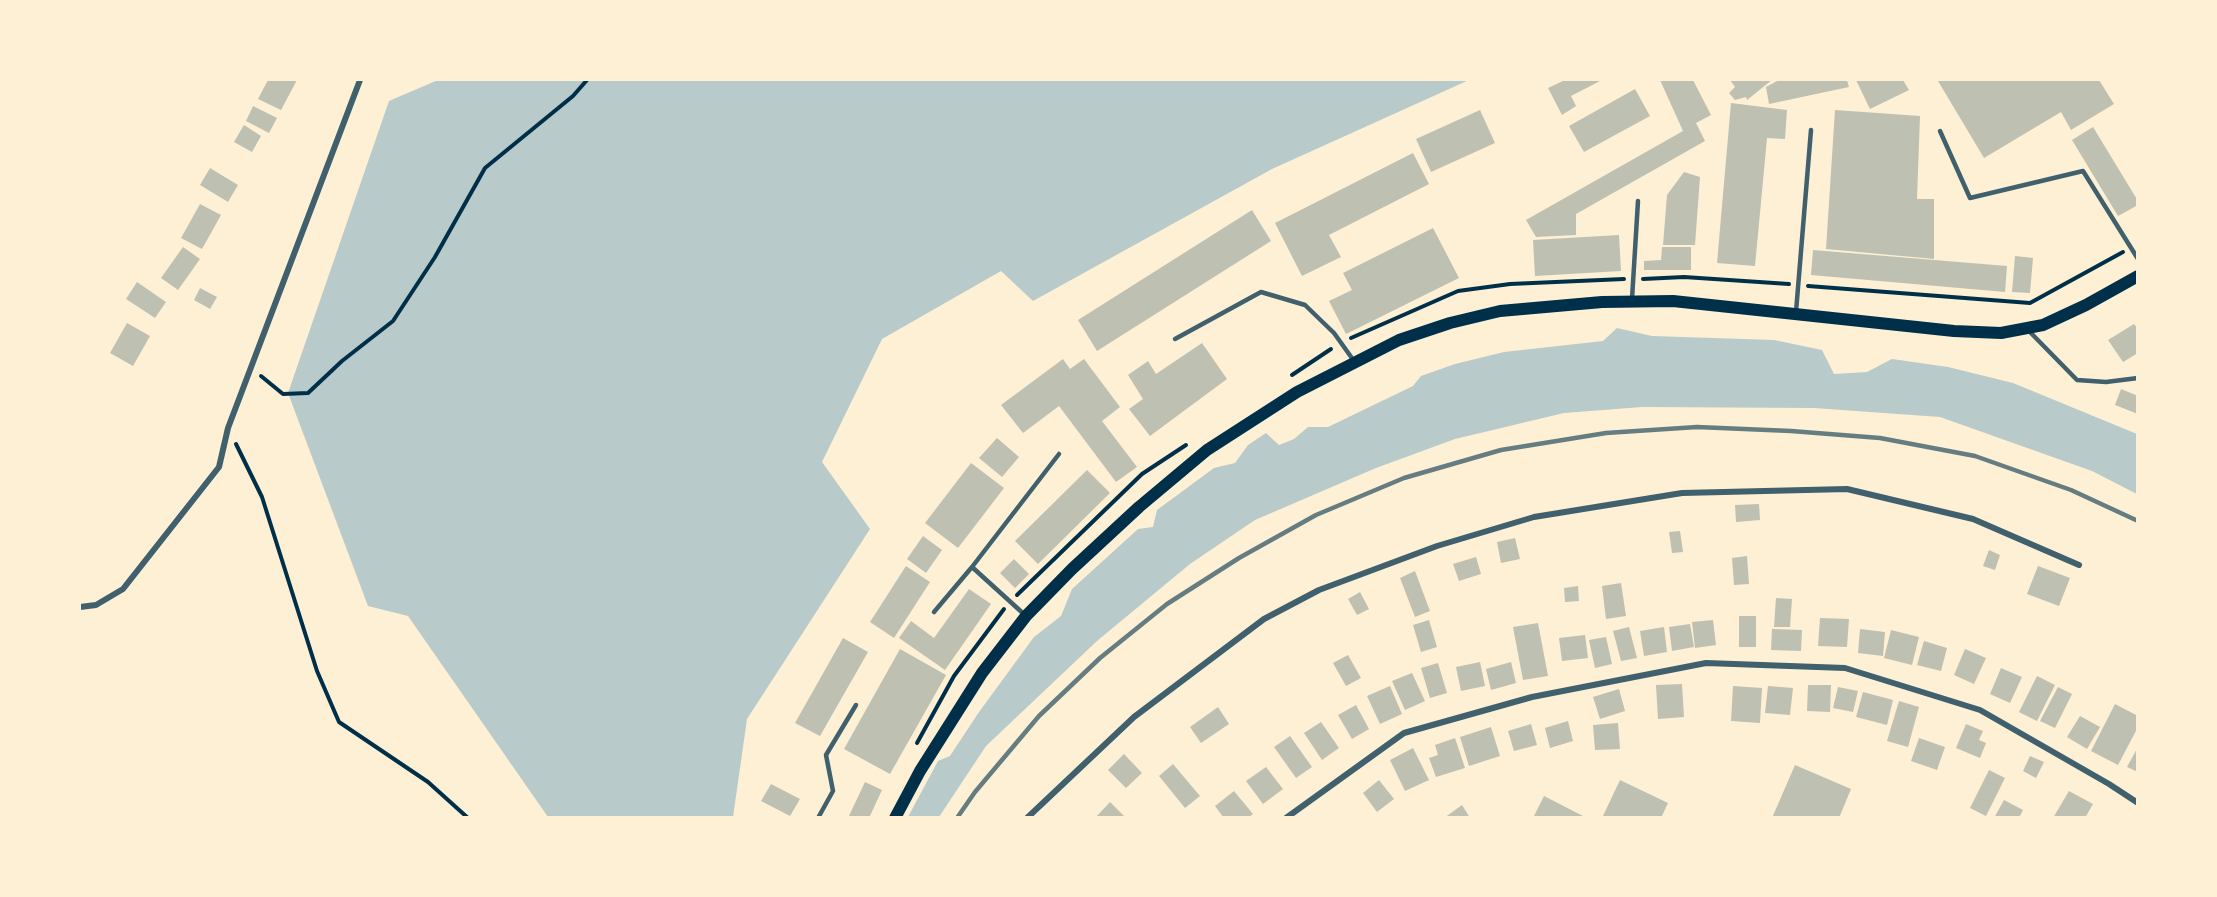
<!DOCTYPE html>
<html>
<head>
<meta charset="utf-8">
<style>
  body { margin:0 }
  #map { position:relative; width:2217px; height:897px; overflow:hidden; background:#fdf0d5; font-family:Literata,serif }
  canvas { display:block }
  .frame { position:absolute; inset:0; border:81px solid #fdf0d5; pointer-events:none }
</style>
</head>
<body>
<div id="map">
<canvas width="2217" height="897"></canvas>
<div class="frame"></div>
</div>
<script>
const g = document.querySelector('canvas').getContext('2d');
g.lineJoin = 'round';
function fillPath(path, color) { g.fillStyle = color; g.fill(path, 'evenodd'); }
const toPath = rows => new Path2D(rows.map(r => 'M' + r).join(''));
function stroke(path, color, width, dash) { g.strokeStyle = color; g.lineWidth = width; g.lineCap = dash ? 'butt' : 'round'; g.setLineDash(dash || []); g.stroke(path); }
fillPath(toPath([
  [438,80,1469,80,1272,169,1033,301,1001,271,882,339,822,462,870,529,747,719,733,817,548,817,408,616,368,606,288,393,389,101],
  [1617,328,1652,336,1774,340,1822,350,1834,374,1867,372,1892,359,1948,367,2013,383,2137,434,2137,494,2092,471,1940,417,1814,408,1642,407,1564,413,1455,439,1376,468,1255,520,1190,564,1097,641,986,746,939,817,908,817,938,761,950,756,979,712,1034,637,1061,616,1072,589,1138,529,1153,527,1157,510,1214,468,1235,463,1248,445,1266,433,1279,445,1294,439,1308,427,1328,427,1413,386,1421,376,1455,364,1504,352,1603,341]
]), '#b9caca');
fillPath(toPath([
  [268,80,297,80,281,110,258,99],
  [1565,80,1602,80,1571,96,1576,106,1562,115,1548,88],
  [1660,80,1693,80,1711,115,1696,123,1705,141,1576,214,1576,235,1536,237,1526,220,1683,131],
  [1730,80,1772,80,1747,100,1746,97,1735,100,1729,93,1735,87],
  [1779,80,1847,80,1849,87,1769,104,1766,87],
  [1856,80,1903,80,1909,90,1870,109],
  [1940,80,2099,80,2114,104,2071,130,2061,112,1984,158,1938,81],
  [1635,89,1650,116,1584,152,1569,126],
  [1731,103,1787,110,1785,139,1767,138,1755,266,1717,263],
  [253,106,277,118,269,133,246,121],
  [1480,110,1495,143,1431,172,1416,139],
  [1835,110,1920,116,1917,199,1934,199,1934,259,1826,249],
  [244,125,261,136,252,152,234,142],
  [2093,127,2138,201,2138,205,2118,216,2072,140],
  [1413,153,1429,184,1329,235,1341,257,1302,276,1275,223],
  [210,168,238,185,228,202,200,185],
  [1684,172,1700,177,1695,245,1663,245,1667,195],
  [200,204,221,215,202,249,181,238],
  [1252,210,1271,241,1097,351,1078,320],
  [1433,228,1459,278,1346,334,1329,301,1352,290,1343,273],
  [1619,235,1621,271,1535,276,1533,240],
  [183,247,200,259,178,290,161,278],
  [1662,247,1691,247,1691,270,1644,270,1644,261,1661,260],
  [1813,250,2007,266,2005,292,1811,275],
  [2015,256,2033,258,2030,293,2012,292],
  [137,282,166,302,155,318,126,299],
  [200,288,217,297,210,309,194,300],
  [127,323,150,336,133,366,110,353],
  [2134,324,2138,329,2138,353,2123,362,2108,340],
  [1202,343,1227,379,1150,436,1129,409,1143,399,1128,375,1148,361,1156,374],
  [1063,359,1070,369,1084,359,1120,407,1102,421,1137,467,1116,482,1059,406,1023,433,1001,405],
  [2121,389,2138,396,2138,414,2115,405],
  [997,438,1019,457,1002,477,979,458],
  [971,463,1004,488,958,548,925,523],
  [1087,470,1110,493,1038,564,1015,541],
  [1759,504,1760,520,1736,522,1735,505],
  [1680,531,1683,552,1672,553,1669,532],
  [923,536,942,550,926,573,907,559],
  [1515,538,1520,559,1501,563,1497,542],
  [1989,550,2000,555,1995,570,1983,566],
  [1747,556,1749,584,1734,585,1732,558],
  [1476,557,1481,574,1459,581,1453,564],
  [1014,559,1029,574,1015,588,1000,573],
  [906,566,930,582,894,638,870,622],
  [2038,566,2070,578,2059,606,2027,594],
  [1415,571,1430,611,1415,617,1400,578],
  [1621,583,1626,616,1606,619,1602,586],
  [1578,586,1579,601,1565,602,1564,588],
  [969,589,991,604,945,670,899,638,911,621,934,638],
  [1360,592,1369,609,1357,615,1348,599],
  [1776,598,1792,599,1790,627,1774,627],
  [1739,616,1756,616,1756,647,1739,647],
  [1820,618,1849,619,1847,647,1818,646],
  [1429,620,1437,647,1421,652,1413,625],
  [1713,620,1716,645,1695,648,1692,622],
  [1538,623,1548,676,1523,680,1513,627],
  [1690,624,1694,647,1672,651,1669,627],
  [1629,627,1637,658,1621,661,1613,631],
  [1664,627,1667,652,1644,656,1640,631],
  [1772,629,1802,630,1801,651,1771,650],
  [1860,629,1885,632,1883,656,1858,653],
  [1891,630,1919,637,1912,665,1884,658],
  [1585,635,1588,658,1562,661,1559,638],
  [1606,637,1612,664,1595,668,1589,640],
  [843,638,868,652,820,736,795,723],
  [1924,641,1947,648,1941,671,1917,665],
  [900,649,946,675,890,774,844,749],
  [1965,649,1986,658,1974,684,1954,675],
  [1348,655,1361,678,1346,686,1333,663],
  [1480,662,1485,686,1461,691,1456,667],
  [1511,662,1516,683,1491,690,1486,669],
  [1438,663,1447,693,1430,698,1421,668],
  [2001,668,2022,677,2010,703,1990,694],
  [1412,673,1425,701,1405,710,1392,681],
  [2037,676,2055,685,2037,721,2019,712],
  [1682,684,1684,717,1658,719,1656,685],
  [1808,685,1831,685,1830,712,1807,711],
  [1390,686,1402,714,1380,724,1367,696],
  [1733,686,1762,688,1760,723,1731,721],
  [1768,686,1793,688,1790,715,1765,713],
  [1838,687,1858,691,1853,712,1833,708],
  [2058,687,2072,694,2055,728,2040,721],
  [1619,689,1625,711,1600,719,1593,697],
  [1863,692,1893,700,1887,725,1856,717],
  [1899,701,1919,707,1908,747,1887,741],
  [2115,704,2138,716,2138,727,2118,765,2091,751],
  [1356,705,1369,729,1352,739,1338,715],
  [1218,707,1229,724,1201,743,1190,727],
  [2080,716,2100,727,2087,749,2067,737],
  [1568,721,1573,741,1550,748,1545,728],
  [1321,722,1339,748,1322,760,1304,733],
  [1618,723,1620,749,1595,750,1593,725],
  [1531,724,1537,745,1514,751,1508,731],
  [1966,724,1983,731,1979,740,1986,743,1980,758,1956,748],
  [1491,727,1500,756,1469,766,1460,737],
  [1290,736,1312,767,1296,778,1274,747],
  [1455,738,1465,768,1436,777,1429,758,1438,755,1435,745],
  [1919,738,1945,747,1937,770,1911,761],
  [2138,747,2138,772,2127,767],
  [1413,748,1429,780,1405,791,1390,760],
  [1124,754,1142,773,1126,788,1108,770],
  [2030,756,2044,762,2036,778,2023,771],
  [1173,764,1200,796,1185,808,1159,776],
  [1795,765,1851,789,1839,818,1772,818],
  [1266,767,1283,789,1263,804,1246,781],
  [1989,770,2005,778,1986,816,1970,808],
  [1379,780,1394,799,1377,812,1363,793],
  [1620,780,1668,803,1661,818,1602,818],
  [865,782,882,790,869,818,848,818],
  [771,784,800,799,790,816,761,801],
  [1234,791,1253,814,1248,818,1224,818,1215,806],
  [2069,791,2093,804,2085,818,2053,818],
  [1544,796,1587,818,1533,818],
  [2004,800,2023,810,2019,818,1994,818],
  [1110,802,1126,818,1095,818],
  [1462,805,1470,818,1444,818]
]), '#bec0b2');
stroke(toPath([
  [1643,279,1684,277,1789,284],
  [1808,286,2030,303,2123,252],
  [1351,338,1458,291,1510,284,1624,279],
  [1292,375,1331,349],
  [261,376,283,394,308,393,342,361,393,321,435,257,485,168,573,96,587,80],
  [236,444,262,497,317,671,339,722,428,782,468,818],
  [1017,595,1142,474,1186,445],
  [917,743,954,676,1004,609]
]), '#003049', 4);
stroke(toPath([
  [1940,131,1970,198,2083,171,2138,259],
  [1632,299,1638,201],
  [1796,312,1811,130],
  [2028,330,2077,380,2106,382,2138,378],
  [1175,339,1261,292,1305,305,1334,333,1354,361],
  [972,567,1059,454],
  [934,612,972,567,1026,616],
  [818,818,833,791,826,755,856,705]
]), '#3f606c', 4.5);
stroke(toPath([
  [80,607,96,605,123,589,219,467,228,428,360,80],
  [1027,818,1134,717,1264,619,1319,590,1437,546,1534,517,1682,493,1847,489,1973,519,2079,565],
  [1286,818,1404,733,1532,697,1706,663,1845,668,1980,710,2109,784,2138,803]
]), '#3f606c', 6);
stroke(toPath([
  [895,818,920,771,982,673,1026,616,1072,569,1139,507,1207,450,1297,392,1399,340,1450,323,1500,311,1602,302,1673,301,1954,331,2001,333,2043,325,2086,305,2138,276]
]), '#003049', 12);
stroke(toPath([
  [957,818,975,792,1039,716,1100,658,1167,604,1239,558,1316,515,1404,478,1501,450,1606,433,1697,427,1791,431,1880,438,1975,456,2071,490,2138,521]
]), '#657d81', 4.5);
</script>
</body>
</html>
